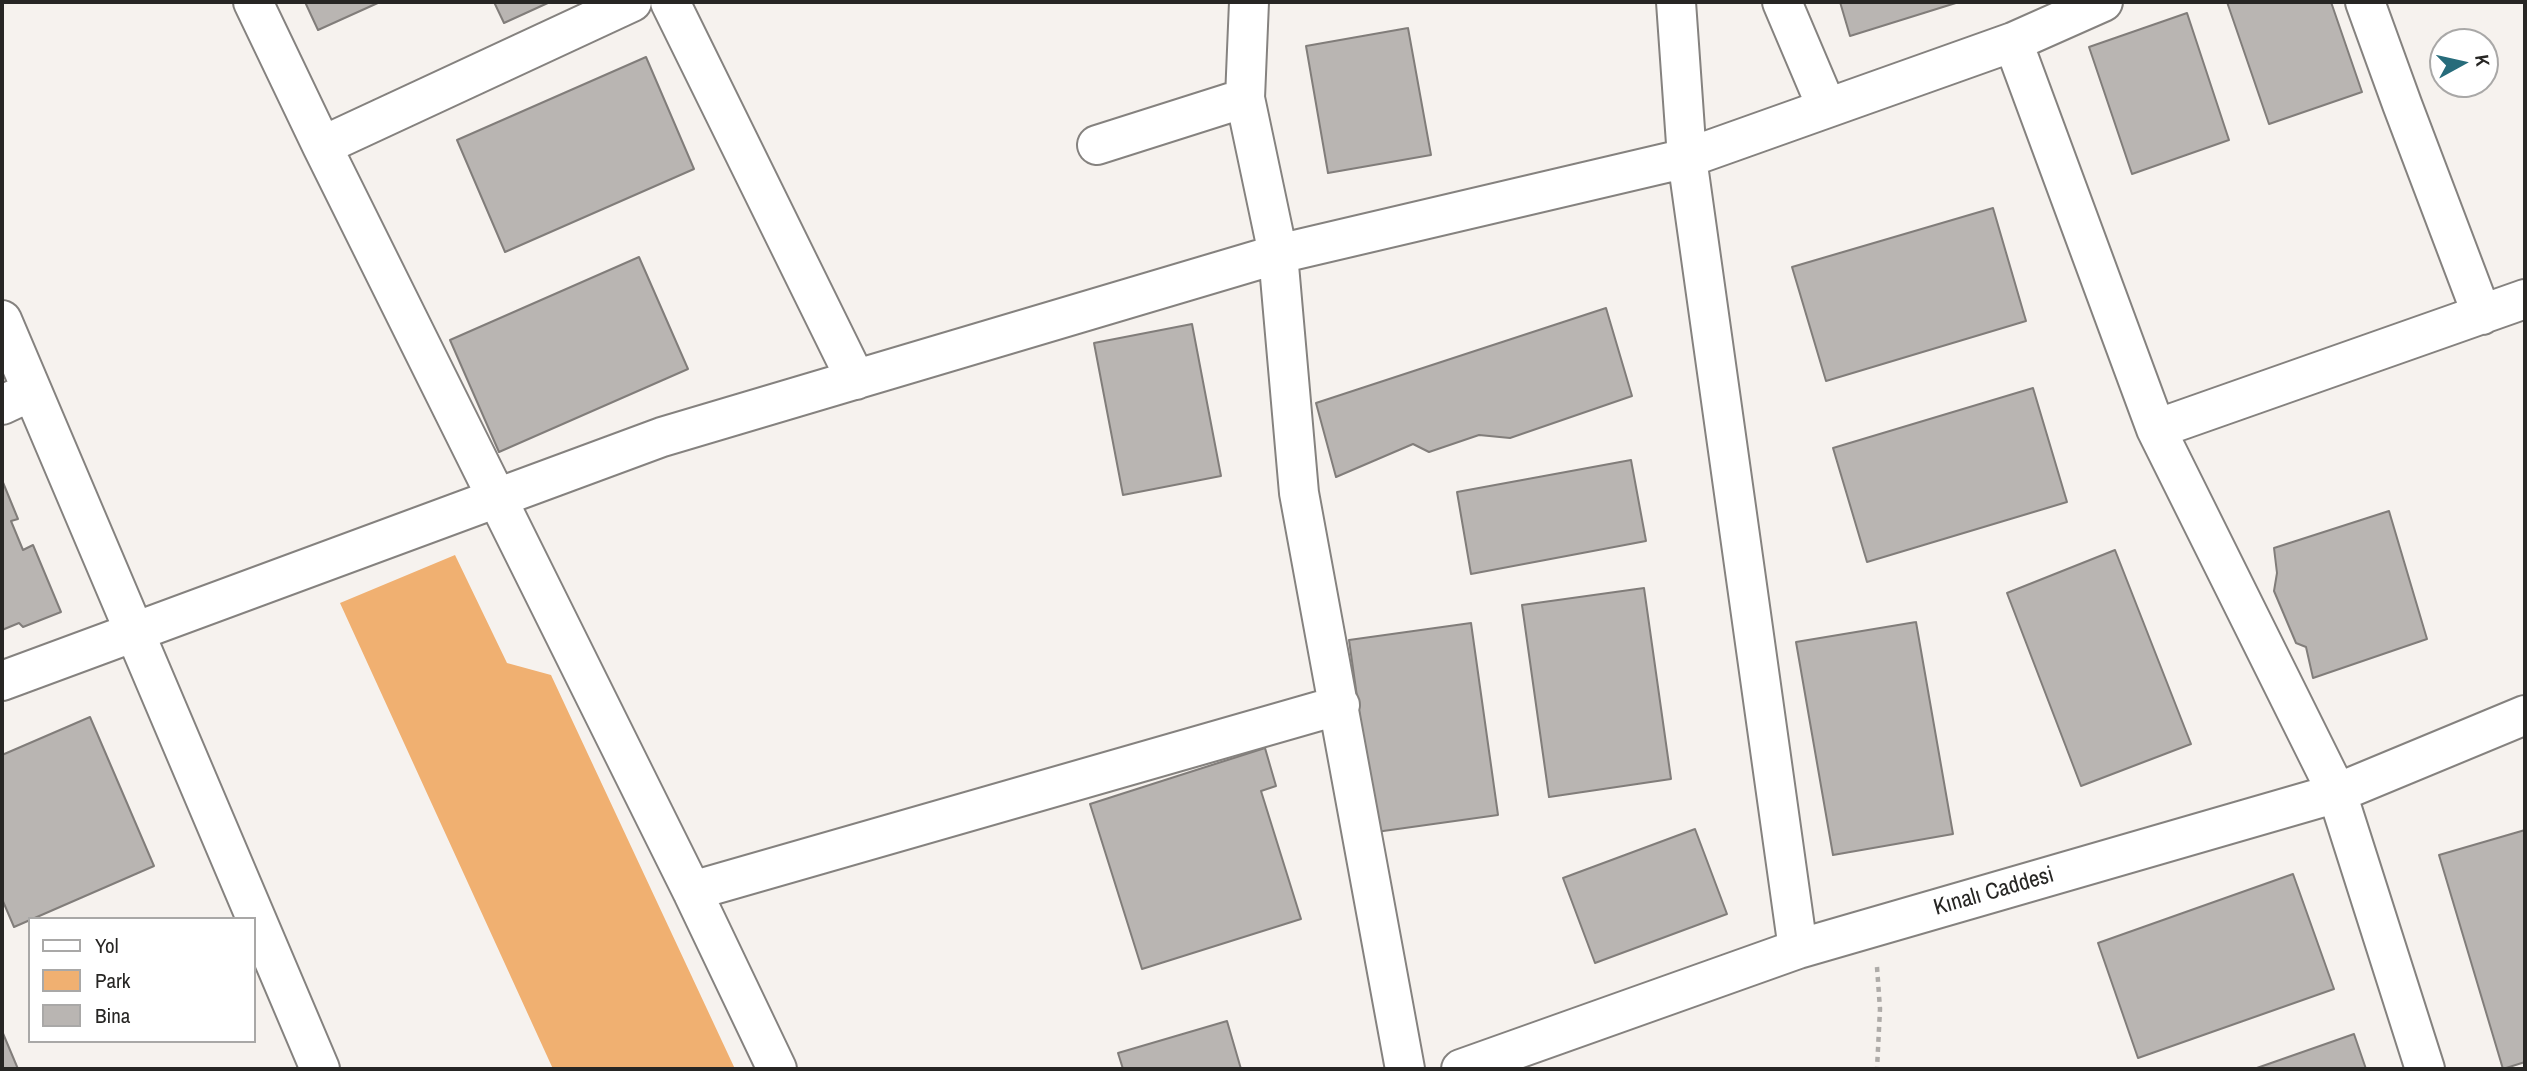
<!DOCTYPE html>
<html>
<head>
<meta charset="utf-8">
<style>
  body { margin:0 }
  #map { position:relative; width:2527px; height:1071px; overflow:hidden; background:#f6f2ee; font-family:"Archivo Narrow",sans-serif }
  canvas { display:block }
  .frame { position:absolute; inset:0; border:4px solid #272624; pointer-events:none }
  .legend { position:absolute; left:28px; top:917px; width:228px; height:126px; box-sizing:border-box; background:#fff; border:2px solid #a9a8a7; margin:0; padding:9px 12px; list-style:none; font-size:21px; color:#272624 }
  .legend li { display:flex; align-items:center; gap:14px; height:35px }
  .legend b { width:35px; border:2px solid #a9a8a7 }
  .north { position:absolute; left:2429px; top:28px; width:70px; height:70px; box-sizing:border-box; background:#fff; border:2px solid #a9a8a7; border-radius:50%; rotate:82deg; font-size:19px; font-weight:700; line-height:28px; text-align:center; color:#272624 }
  .north::after { content:''; display:block; margin:auto; width:24px; height:32px; background:#276c7b; clip-path:polygon(50% 0,100% 100%,50% 72%,0 100%) }
</style>
</head>
<body>
<div id="map">
<canvas width="2527" height="1071"></canvas>
<div class="frame"></div>
<ul class="legend">
<li><b style="height:9px;background:#fff"></b>Yol</li>
<li><b style="height:19px;background:#f0b071"></b>Park</li>
<li><b style="height:19px;background:#b9b5b2"></b>Bina</li>
</ul>
<div class="north">K</div>
</div>
<script>
const g = document.querySelector('canvas').getContext('2d');
g.lineJoin = 'round';
function fillPath(path, color) { g.fillStyle = color; g.fill(path, 'evenodd'); }
const toPath = rows => new Path2D(rows.map(r => 'M' + r).join(''));
function stroke(path, color, width, dash) { g.strokeStyle = color; g.lineWidth = width; g.lineCap = dash ? 'butt' : 'round'; g.setLineDash(dash || []); g.stroke(path); }
function write(font, color, halo, rows, align = 'center') {
  g.font = font + ' "Archivo Narrow",sans-serif'; g.lineWidth = 6; g.setLineDash([]); g.textBaseline = 'middle'; g.strokeStyle = halo; g.fillStyle = color; for (const [text, x, y, turn = 0] of rows) {
    g.save(); g.translate(x, y); g.rotate((+turn || 0) * Math.PI / 180); g.textAlign = isNaN(turn) ? turn : align; if (halo) g.strokeText(text, 0, 0); g.fillText(text, 0, 0); g.restore();
  }
}
fillPath(toPath([
  [455,555,507,663,551,675,735,1069,553,1069,340,603]
]), '#f0b071');
const building = toPath([
  [305,2,380,2,318,30,305,2],
  [494,2,550,2,504,23,494,2],
  [1840,2,1959,2,1850,36,1840,2],
  [2227,2,2331,2,2362,92,2269,124,2227,2],
  [2187,13,2229,140,2132,174,2089,47,2187,13],
  [1408,28,1431,155,1328,173,1306,46,1408,28],
  [646,57,694,169,505,252,457,140,646,57],
  [1993,208,2026,321,1826,381,1792,267,1993,208],
  [639,257,688,369,499,452,450,340,639,257],
  [1606,308,1632,396,1510,438,1479,435,1429,452,1413,444,1336,477,1316,403,1606,308],
  [1192,324,1221,476,1123,495,1094,343,1192,324],
  [2033,388,2067,502,1867,562,1833,448,2033,388],
  [1631,460,1646,541,1471,574,1457,492,1631,460],
  [2,480,18,519,11,521,23,550,33,545,61,612,23,627,19,623,2,630,2,480],
  [2389,511,2427,639,2313,678,2306,647,2296,643,2274,591,2277,573,2274,548,2389,511],
  [2115,550,2191,744,2081,786,2007,593,2115,550],
  [1644,588,1671,779,1549,797,1522,605,1644,588],
  [1916,622,1953,834,1833,855,1796,642,1916,622],
  [1471,623,1498,815,1376,832,1349,640,1471,623],
  [90,717,154,866,14,927,2,899,2,755,90,717],
  [1265,748,1276,786,1261,791,1301,919,1142,969,1090,804,1265,748],
  [1695,829,1727,914,1595,963,1563,878,1695,829],
  [2525,830,2525,1062,2503,1069,2439,855,2525,830],
  [2293,874,2334,989,2138,1058,2098,943,2293,874],
  [1227,1021,1241,1069,1123,1069,1118,1053,1227,1021],
  [2,1031,18,1069,2,1069,2,1031],
  [2354,1034,2366,1069,2254,1069,2354,1034]
]);
fillPath(building, '#b9b5b2');
stroke(building, '#817d7a', 2);
const minor = toPath([
  [253,2,322,146,692,891,777,1069],
  [670,2,856,380],
  [1249,2,1245,98,1278,254,1299,493,1405,1069],
  [1676,2,1687,158,1798,949],
  [1782,2,1827,108],
  [2365,2,2402,104,2482,315],
  [2013,42,2156,429,2337,793,2425,1069],
  [1097,145,1245,98],
  [322,146,632,2],
  [2,320,320,1069],
  [2,405,32,391],
  [2156,429,2525,299],
  [2,681,662,437,1278,254,1687,158,2013,42,2103,2],
  [692,891,1340,705],
  [1461,1069,1798,949,2337,793,2525,715]
]);
stroke(minor, '#85827f', 42);
stroke(toPath([
  [1877,967,1880,1009,1877,1069]
]), '#aeaba8', 4.5, [5, 5]);
stroke(minor, '#fff', 38);
write('23px', '#272624', '#fff', [
  ["Kınalı Caddesi",1994,892,-16]
]);
</script>
</body>
</html>
